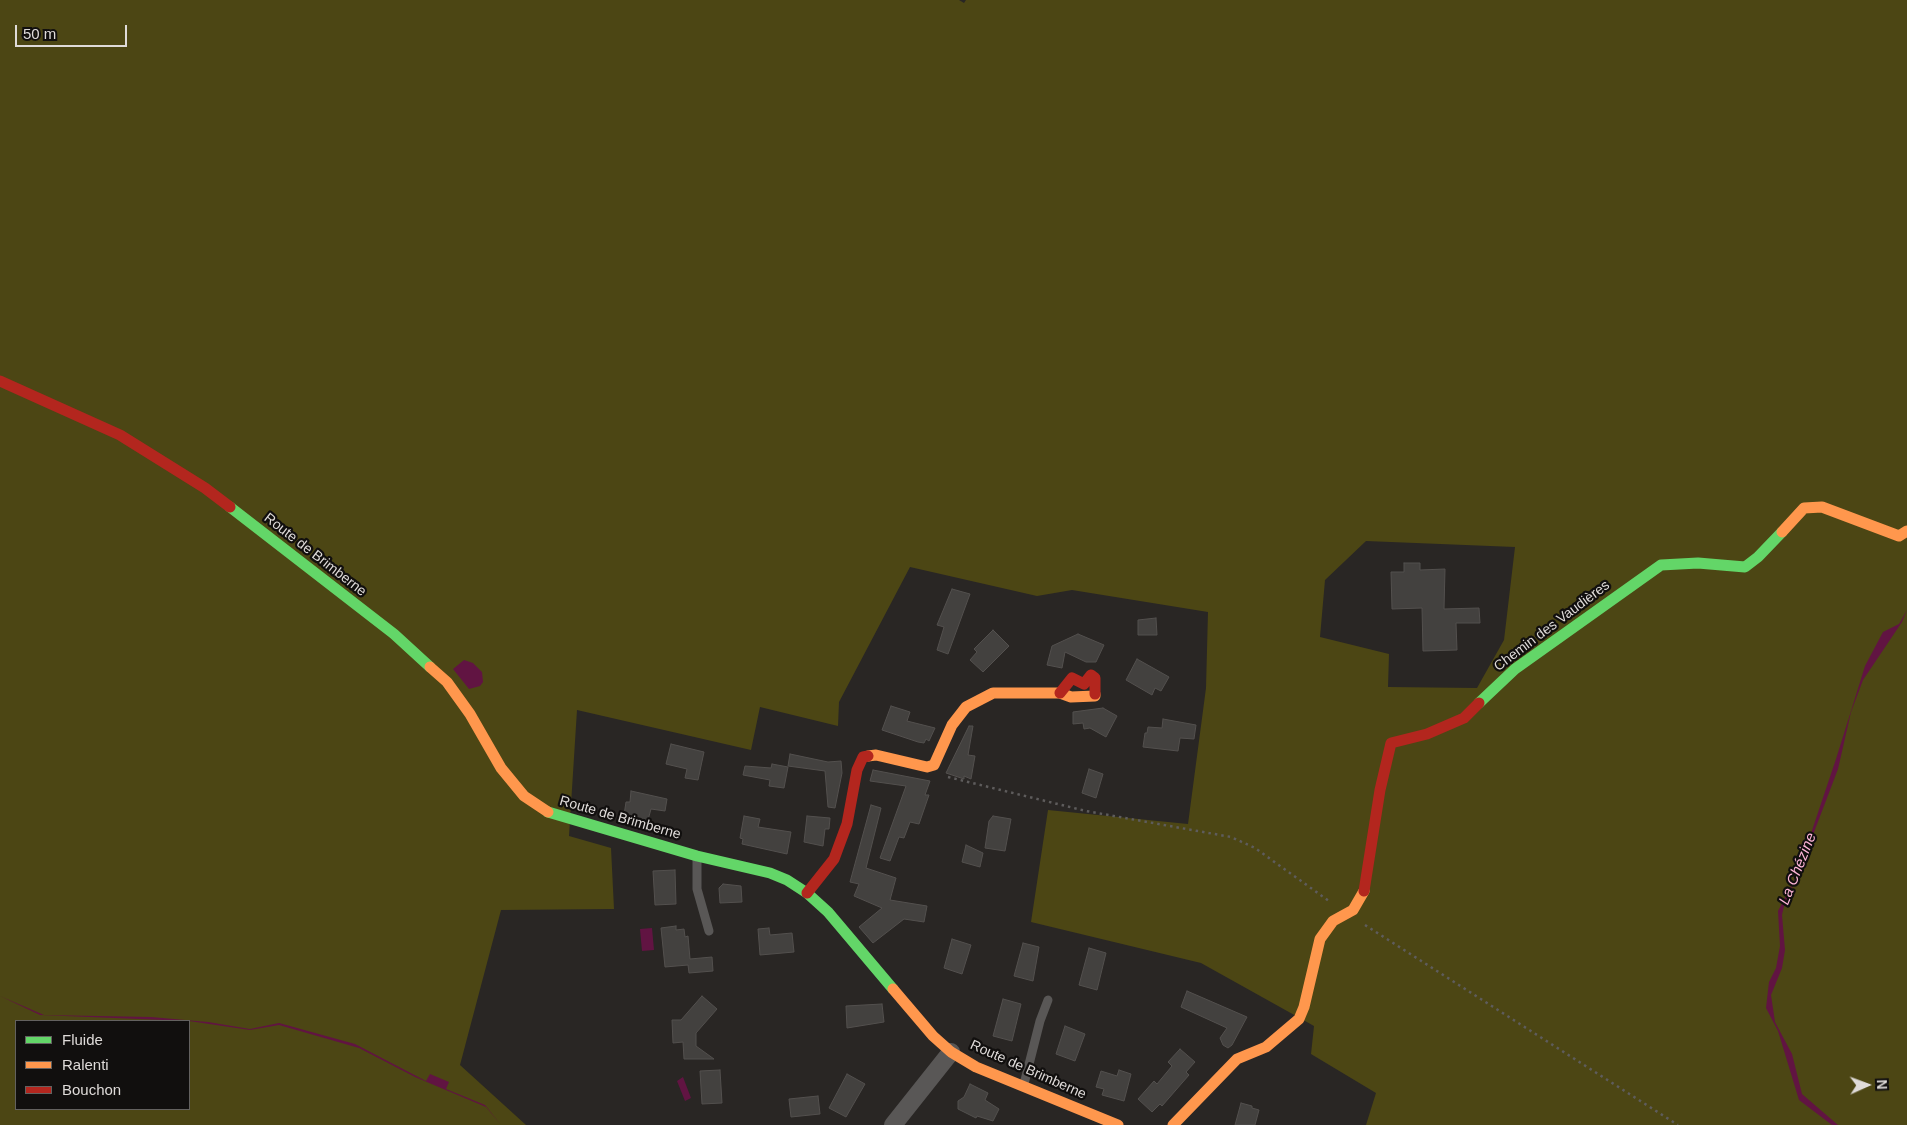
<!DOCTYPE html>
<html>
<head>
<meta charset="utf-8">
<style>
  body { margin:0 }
  #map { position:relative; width:1907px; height:1125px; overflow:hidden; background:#292624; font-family:Arial,sans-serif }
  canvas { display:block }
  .legend { position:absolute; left:15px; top:1020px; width:175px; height:90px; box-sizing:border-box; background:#110f0e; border:1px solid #63615f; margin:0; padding:6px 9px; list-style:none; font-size:15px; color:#dfdbd9 }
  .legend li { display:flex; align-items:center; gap:10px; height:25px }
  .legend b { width:25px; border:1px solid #63615f }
  .north { position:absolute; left:1842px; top:1060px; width:50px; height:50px; -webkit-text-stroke:4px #110f0e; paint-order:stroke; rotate:88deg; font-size:14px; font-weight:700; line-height:20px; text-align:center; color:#dfdbd9 }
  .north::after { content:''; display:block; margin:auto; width:18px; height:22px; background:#dfdbd9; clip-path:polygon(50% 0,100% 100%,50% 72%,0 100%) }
  .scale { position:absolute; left:15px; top:25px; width:112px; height:22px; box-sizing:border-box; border:2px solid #dfdbd9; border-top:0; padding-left:6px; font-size:15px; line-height:18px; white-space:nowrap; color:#dfdbd9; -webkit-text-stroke:4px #110f0e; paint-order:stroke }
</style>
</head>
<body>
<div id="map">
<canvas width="1907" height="1125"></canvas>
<ul class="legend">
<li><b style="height:6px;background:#63d668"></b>Fluide</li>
<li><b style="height:6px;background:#ff974d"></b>Ralenti</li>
<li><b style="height:6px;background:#b3261e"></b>Bouchon</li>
</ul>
<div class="north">N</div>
<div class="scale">50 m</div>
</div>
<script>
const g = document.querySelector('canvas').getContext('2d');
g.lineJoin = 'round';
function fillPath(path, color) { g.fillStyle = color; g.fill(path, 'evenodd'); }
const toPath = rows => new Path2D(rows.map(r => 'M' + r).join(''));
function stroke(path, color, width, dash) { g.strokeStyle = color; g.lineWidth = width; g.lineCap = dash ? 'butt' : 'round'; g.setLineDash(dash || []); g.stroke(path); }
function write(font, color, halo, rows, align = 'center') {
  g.font = font + ' Arial,sans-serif'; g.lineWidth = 4.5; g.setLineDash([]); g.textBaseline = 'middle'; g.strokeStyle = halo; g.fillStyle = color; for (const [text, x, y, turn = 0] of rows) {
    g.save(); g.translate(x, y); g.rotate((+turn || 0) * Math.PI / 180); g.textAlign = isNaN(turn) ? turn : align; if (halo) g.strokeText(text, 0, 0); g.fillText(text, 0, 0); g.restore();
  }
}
fillPath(toPath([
  [0,0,959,0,964,3,966,0,1907,0,1907,1125,1366,1125,1376,1093,1311,1054,1314,1026,1201,963,1031,922,1048,810,1188,824,1206,688,1208,612,1072,590,1037,596,910,567,839,702,838,726,760,707,751,750,577,710,569,836,611,848,614,909,501,910,460,1065,526,1125,0,1125],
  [1366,541,1515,547,1504,640,1477,688,1388,687,1389,654,1320,637,1325,580],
  [16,1021,189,1021,189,1109,16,1109]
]), '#4c4614');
fillPath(toPath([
  [1907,610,1902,622,1863,680,1851,712,1838,769,1800,869,1784,906,1782,915,1785,950,1782,968,1771,995,1775,1022,1792,1054,1802,1094,1838,1125,1832,1125,1799,1100,1778,1031,1766,1008,1769,982,1776,968,1780,946,1778,911,1797,875,1836,759,1865,666,1883,632,1899,624],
  [464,660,473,663,482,672,483,682,480,686,469,689,453,669],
  [652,928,654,950,642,951,640,929],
  [0,996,44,1015,151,1017,208,1022,250,1029,279,1023,355,1044,426,1081,430,1074,449,1082,446,1089,485,1105,501,1125,486,1107,415,1077,359,1048,279,1025,250,1030,189,1021,40,1015],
  [683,1077,691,1098,685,1101,677,1081]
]), '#611442');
const building = toPath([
  [1404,563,1420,563,1420,570,1445,569,1444,609,1479,608,1480,623,1456,623,1457,650,1423,651,1422,608,1392,609,1391,572,1404,572,1404,563],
  [952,589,970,594,948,654,937,650,944,627,937,625,952,589],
  [1156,618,1157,635,1138,635,1138,620,1156,618],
  [993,630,1009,646,983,672,970,660,977,652,974,649,993,630],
  [1078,634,1104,645,1096,662,1086,662,1065,652,1062,668,1047,665,1052,646,1078,634],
  [1137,659,1169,677,1161,691,1155,688,1152,695,1126,680,1137,659],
  [891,706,910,712,907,721,935,728,929,741,926,739,924,743,918,742,882,730,891,706],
  [1103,708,1117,716,1106,737,1090,728,1084,729,1083,723,1073,724,1073,712,1103,708],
  [1163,719,1196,725,1194,739,1180,738,1178,751,1143,747,1145,733,1147,733,1148,727,1162,728,1163,719],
  [969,726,973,726,968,755,975,756,971,779,964,776,964,779,946,773,969,726],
  [671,744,704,752,698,780,685,778,687,769,666,764,671,744],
  [790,754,828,762,841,761,842,773,835,808,828,807,825,771,788,766,790,754],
  [772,764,788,767,784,788,769,786,770,780,743,775,745,766,771,768,772,764],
  [1089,769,1103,774,1096,798,1082,793,1089,769],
  [873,770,930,781,925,795,929,795,919,824,910,822,904,838,899,837,890,861,880,858,906,786,870,781,873,770],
  [631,791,667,799,665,811,651,809,648,820,624,815,626,802,630,802,631,791],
  [871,805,881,808,866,868,896,878,890,900,927,906,924,922,904,919,873,943,859,927,882,908,854,896,859,884,850,882,871,805],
  [744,816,760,819,758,827,791,832,787,854,742,844,743,839,740,838,744,816],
  [807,816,830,818,829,829,825,829,823,846,804,842,807,816],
  [993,816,1011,819,1005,851,985,848,989,821,993,816],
  [966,845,983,853,980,867,962,862,966,845],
  [675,870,676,904,655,905,653,871,675,870],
  [723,884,741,886,742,902,720,903,719,888,723,884],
  [676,926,676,930,684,929,685,937,688,936,690,959,712,957,713,971,689,973,688,965,665,967,661,928,676,926],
  [769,928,770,935,792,933,794,952,760,955,758,929,769,928],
  [952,939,971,945,962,974,944,968,952,939],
  [1023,943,1039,947,1033,981,1014,976,1023,943],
  [1089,948,1106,953,1097,990,1079,985,1089,948],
  [1187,991,1247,1017,1232,1045,1228,1048,1223,1045,1220,1038,1227,1028,1181,1007,1187,991],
  [702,996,717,1009,696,1033,696,1046,714,1059,684,1059,683,1042,673,1043,672,1020,681,1020,702,996],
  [1003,999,1021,1004,1012,1041,993,1036,1003,999],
  [882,1004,884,1022,847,1028,846,1006,882,1004],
  [1065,1026,1085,1034,1075,1061,1056,1054,1065,1026],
  [1180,1049,1195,1062,1186,1072,1189,1075,1162,1106,1160,1104,1152,1112,1138,1099,1154,1081,1157,1084,1172,1066,1168,1062,1180,1049],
  [720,1070,722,1103,702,1104,700,1071,720,1070],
  [1119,1070,1131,1074,1124,1101,1102,1095,1104,1089,1096,1087,1101,1071,1117,1076,1119,1070],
  [847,1074,865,1084,846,1117,829,1108,847,1074],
  [970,1084,988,1093,985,1100,999,1109,993,1121,977,1116,976,1118,958,1109,958,1101,964,1097,970,1084],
  [818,1096,820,1114,791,1117,789,1099,818,1096],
  [1241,1103,1252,1106,1252,1108,1259,1110,1255,1125,1235,1125,1241,1103]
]);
fillPath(building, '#43413f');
stroke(building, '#53504e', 1);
stroke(toPath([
  [948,777,1086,811,1231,837,1255,848,1329,901],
  [1365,925,1678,1125]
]), '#5e5c5c', 2.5, [2.5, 4]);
stroke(toPath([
  [697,859,697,889,709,931],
  [1024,1084,1040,1021,1048,1000]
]), '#595756', 9);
stroke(toPath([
  [893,1125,951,1052]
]), '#595756', 18);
stroke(toPath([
  [230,507,394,634,430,667],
  [1479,703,1515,669,1661,565,1698,563,1745,567,1758,557,1782,532],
  [548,812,697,856,770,873,787,880,807,893,828,912,893,989]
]), '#63d668', 11);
stroke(toPath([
  [1782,532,1804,508,1822,507,1899,536,1907,531],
  [430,667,447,682,470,714,501,768,524,796,548,812],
  [868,756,876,755,927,767,934,765,952,725,966,707,993,693,1060,693,1071,697,1095,696,1095,694],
  [893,989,933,1036,951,1052,976,1067,1118,1125],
  [1173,1125,1237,1059,1266,1047,1299,1019,1304,1007,1320,939,1333,921,1353,910,1364,891]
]), '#ff974d', 11);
stroke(toPath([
  [0,381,120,435,205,488,230,507],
  [1060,693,1072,678,1084,684,1091,675,1095,678,1095,694],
  [1364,891,1380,790,1391,743,1427,734,1464,718,1479,703],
  [807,893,834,859,847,824,857,770,863,757,868,756]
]), '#b3261e', 11);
write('14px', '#dfdbd9', '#110f0e', [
  ["Route de Brimberne",315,555,38],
  ["Chemin des Vaudières",1552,626,-37],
  ["Route de Brimberne",620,818,16],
  ["Route de Brimberne",1028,1070,24]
]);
write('italic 15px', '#feb5d8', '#110f0e', [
  ["La Chézine",1798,869,-68]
]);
</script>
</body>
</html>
